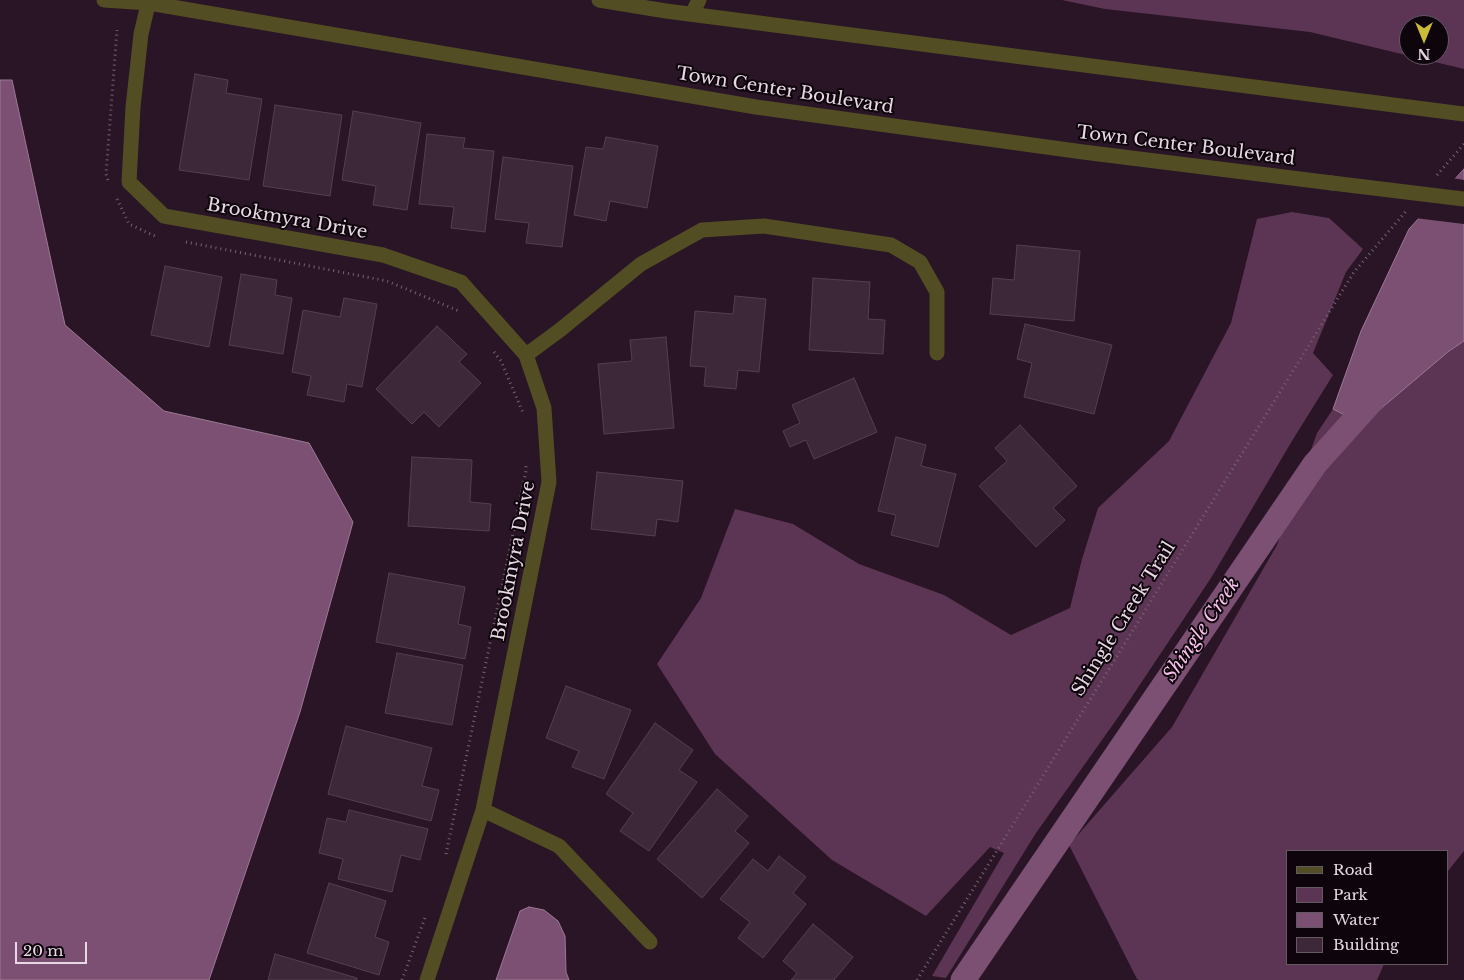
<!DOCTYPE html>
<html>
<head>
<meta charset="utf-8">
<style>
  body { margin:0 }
  #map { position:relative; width:1464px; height:980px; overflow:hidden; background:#291525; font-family:"Libre Baskerville",serif }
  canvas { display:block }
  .legend { position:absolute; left:1286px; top:850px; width:162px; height:115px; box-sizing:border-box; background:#0d050b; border:1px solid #645961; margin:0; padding:6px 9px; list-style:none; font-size:15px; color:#e7d8e3 }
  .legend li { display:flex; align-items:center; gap:10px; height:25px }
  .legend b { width:25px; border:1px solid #645961 }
  .north { position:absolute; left:1399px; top:15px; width:50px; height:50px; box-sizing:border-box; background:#0d050b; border:1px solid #645961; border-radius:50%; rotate:180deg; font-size:14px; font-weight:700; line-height:20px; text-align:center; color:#e7d8e3 }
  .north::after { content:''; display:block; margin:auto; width:18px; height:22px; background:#c9ba3a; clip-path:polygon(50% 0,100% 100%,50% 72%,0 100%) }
  .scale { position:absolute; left:15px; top:942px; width:72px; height:22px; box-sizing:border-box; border:2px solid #e7d8e3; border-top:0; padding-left:6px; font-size:15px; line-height:18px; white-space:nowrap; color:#e7d8e3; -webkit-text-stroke:4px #0d050b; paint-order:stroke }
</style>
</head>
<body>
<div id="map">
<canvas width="1464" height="980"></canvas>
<ul class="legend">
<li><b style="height:6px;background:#524d22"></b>Road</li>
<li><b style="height:14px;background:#5b3553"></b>Park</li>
<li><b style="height:14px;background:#7c5073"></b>Water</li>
<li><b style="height:14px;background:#3d2839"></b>Building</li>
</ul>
<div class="north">N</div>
<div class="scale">20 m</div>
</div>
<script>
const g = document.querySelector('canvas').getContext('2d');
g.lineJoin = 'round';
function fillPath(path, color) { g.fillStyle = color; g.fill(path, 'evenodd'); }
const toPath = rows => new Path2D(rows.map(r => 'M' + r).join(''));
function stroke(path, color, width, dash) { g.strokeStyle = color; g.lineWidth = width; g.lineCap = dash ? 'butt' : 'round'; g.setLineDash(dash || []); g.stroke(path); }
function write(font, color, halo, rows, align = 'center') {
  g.font = font + ' "Libre Baskerville",serif'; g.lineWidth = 4; g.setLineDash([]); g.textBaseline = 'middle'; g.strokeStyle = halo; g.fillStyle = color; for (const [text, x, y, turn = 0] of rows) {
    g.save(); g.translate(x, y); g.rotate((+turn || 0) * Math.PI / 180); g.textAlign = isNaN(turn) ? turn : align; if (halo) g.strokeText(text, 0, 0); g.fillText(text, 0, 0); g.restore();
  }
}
fillPath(toPath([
  [1062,0,1464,0,1464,69,1310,32,1105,9],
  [1409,25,1439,25,1439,55,1409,55],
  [1292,212,1329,218,1363,249,1346,272,1313,353,1333,375,1292,441,1211,578,1119,716,1036,833,946,978,932,976,1004,853,990,847,926,916,832,860,715,754,657,664,701,598,735,509,793,524,859,564,944,595,1011,635,1070,608,1082,559,1098,508,1169,441,1231,323,1257,219],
  [1464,341,1464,851,1448,871,1448,851,1288,851,1288,964,1384,964,1377,980,1139,980,1137,979,1069,845,1172,727,1277,545,1317,433,1333,409,1355,420,1371,417,1450,350]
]), '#5b3553');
const water = toPath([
  [0,80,12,80,65,325,164,411,309,443,353,522,300,712,209,980,0,980,0,80],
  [1464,169,1464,341,1449,351,1371,417,1355,420,1333,409,1361,331,1409,229,1464,169],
  [529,907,544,910,558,921,565,936,566,972,569,980,496,980,520,911,529,907]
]);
fillPath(water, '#7c5073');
stroke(water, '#9c7995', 1);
fillPath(toPath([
  [1452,178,1464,180,1464,224,1415,218]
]), '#291525');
stroke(toPath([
  [963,980,1315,464,1377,395]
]), '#7c5073', 25);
const building = toPath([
  [195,74,228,80,226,93,262,99,249,180,179,170,195,74],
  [275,105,342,115,330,196,263,186,275,105],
  [353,111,421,123,407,210,373,205,376,186,342,180,353,111],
  [427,134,465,138,463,148,494,151,485,232,451,228,454,207,419,204,427,134],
  [606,137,658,146,647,208,610,201,606,221,574,215,586,147,603,149,606,137],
  [503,157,573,166,562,247,526,243,529,223,495,219,503,157],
  [1017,245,1080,251,1074,321,990,314,993,278,1014,280,1017,245],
  [165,266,222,277,209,347,151,335,165,266],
  [241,274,277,280,275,295,292,298,283,354,229,345,241,274],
  [813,278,870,282,868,319,885,320,883,354,809,350,813,278],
  [735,296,766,299,759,372,738,370,736,389,704,386,706,367,690,366,695,311,733,314,735,296],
  [344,298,377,304,362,387,347,384,344,402,307,395,311,376,292,372,303,310,340,317,344,298],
  [1025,324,1112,345,1094,414,1024,397,1032,363,1017,359,1025,324],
  [437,326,467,354,459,362,481,383,439,427,424,412,412,424,376,389,437,326],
  [666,337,674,428,604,434,598,364,632,361,630,340,666,337],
  [854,378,877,432,814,459,806,440,790,447,783,431,800,423,792,405,854,378],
  [1020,425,1077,486,1053,508,1065,520,1036,547,979,486,1007,461,995,448,1020,425],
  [896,437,926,445,921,466,956,474,938,547,891,535,896,515,878,511,896,437],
  [412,457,472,460,470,502,491,504,489,531,408,526,412,457],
  [597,472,683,481,678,522,657,519,655,536,591,529,597,472],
  [389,573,465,587,458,624,471,627,465,659,376,642,389,573],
  [397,653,463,665,452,725,385,713,397,653],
  [566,686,631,710,604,779,572,767,579,751,546,738,566,686],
  [655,723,693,750,679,770,697,782,649,851,620,831,633,813,606,794,655,723],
  [346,726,432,748,422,786,439,790,431,821,328,794,346,726],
  [717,789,748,816,735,831,749,843,702,898,657,859,717,789],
  [349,810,428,829,420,860,401,855,392,892,338,879,343,859,319,853,327,818,346,822,349,810],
  [779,856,806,877,793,893,806,904,763,958,738,938,750,922,720,899,753,859,768,871,779,856],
  [329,883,386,901,375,937,389,942,379,975,307,953,329,883],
  [813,924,853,957,834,980,791,980,797,973,783,961,813,924],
  [275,954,357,978,357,980,268,980,275,954]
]);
fillPath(building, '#3d2839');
stroke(building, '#553e50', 1);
stroke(toPath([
  [1437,175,1464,144],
  [108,180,106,174,117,30],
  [117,199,129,224,157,237],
  [186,242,387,281,459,311],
  [494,352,501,361,523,413],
  [446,854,526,471,526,464],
  [402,980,426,915],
  [917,980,1354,272,1407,210]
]), '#766472', 3, [1, 4]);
stroke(toPath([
  [104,0,149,3,756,107,1083,152,1332,183],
  [149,0,141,34,133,107,129,182,164,216,383,255,461,282,526,355,544,408,549,482,483,810,427,980],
  [599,0,666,11,1464,114],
  [692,14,699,0],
  [526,355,560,330,641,264,702,230,764,226,891,245,920,262,937,292,937,353],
  [483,810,559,846,650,942]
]), '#524d22', 15);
stroke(toPath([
  [1332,183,1464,199]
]), '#524d22', 15);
write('18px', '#e7d8e3', '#0d050b', [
  ["Town Center Boulevard",785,91,9],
  ["Town Center Boulevard",1186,146,7],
  ["Brookmyra Drive",287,219,10],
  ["Brookmyra Drive",514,561,-79],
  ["Shingle Creek Trail",1124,619,-58]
]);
write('italic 19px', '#f7bfeb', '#0d050b', [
  ["Shingle Creek",1202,630,-56]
]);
</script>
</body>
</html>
